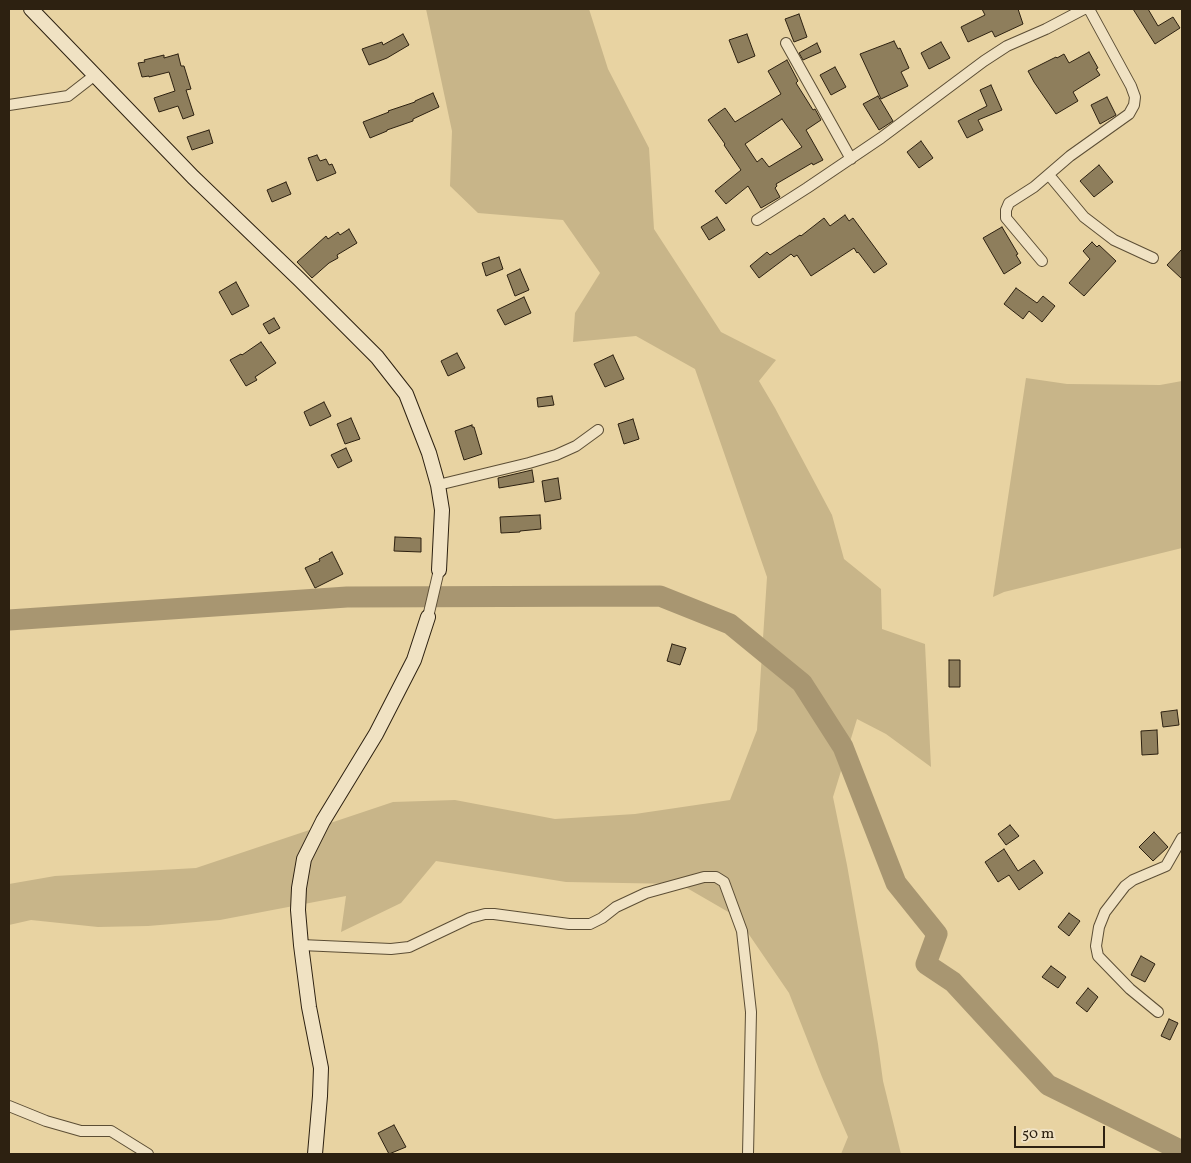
<!DOCTYPE html>
<html>
<head>
<meta charset="utf-8">
<style>
  body { margin:0 }
  #map { position:relative; width:1191px; height:1163px; overflow:hidden; background:#e8d3a2; font-family:Vollkorn,serif }
  canvas { display:block }
  .frame { position:absolute; inset:0; border:10px solid #2d2111; pointer-events:none }
  .scale { position:absolute; left:1014px; top:1126px; width:91px; height:22px; box-sizing:border-box; border:2px solid #2d2111; border-top:0; padding-left:6px; font-size:15px; line-height:18px; white-space:nowrap; color:#2d2111; -webkit-text-stroke:4px #f0e2c3; paint-order:stroke }
</style>
</head>
<body>
<div id="map">
<canvas width="1191" height="1163"></canvas>
<div class="frame"></div>
<div class="scale">50 m</div>
</div>
<script>
const g = document.querySelector('canvas').getContext('2d');
g.lineJoin = 'round';
function fillPath(path, color) { g.fillStyle = color; g.fill(path, 'evenodd'); }
const toPath = rows => new Path2D(rows.map(r => 'M' + r).join(''));
function stroke(path, color, width, dash) { g.strokeStyle = color; g.lineWidth = width; g.lineCap = dash ? 'butt' : 'round'; g.setLineDash(dash || []); g.stroke(path); }
fillPath(toPath([
  [426,9,589,9,608,69,649,148,654,229,721,332,776,360,759,381,775,408,832,515,844,559,881,589,882,629,925,644,931,767,886,734,857,719,833,797,847,865,863,956,878,1044,883,1081,901,1154,841,1154,848,1137,822,1077,789,993,737,917,680,884,566,882,436,861,401,903,341,932,346,896,220,920,148,926,98,927,31,920,9,925,9,884,55,876,196,868,393,802,455,800,555,819,635,814,730,800,757,730,767,577,695,369,636,336,573,342,575,313,600,273,563,220,478,213,450,186,452,131],
  [1026,378,1067,384,1160,385,1182,381,1182,548,1004,592,993,597]
]), '#c8b589');
stroke(toPath([
  [9,620,347,597,660,596,730,624,802,683,843,747,896,883,937,934,926,964,953,982,1048,1085,1182,1151]
]), '#a89671', 21);
const building = toPath([
  [982,9,1018,9,1023,24,995,37,992,31,968,42,961,27,985,15,982,9],
  [1133,9,1148,9,1158,26,1173,17,1180,28,1155,44,1133,9],
  [799,14,807,37,794,42,785,19,799,14],
  [403,34,409,45,387,58,369,65,362,49,382,42,383,45,403,34],
  [747,34,755,56,738,63,729,40,747,34],
  [894,41,898,49,900,48,909,68,901,72,908,86,881,99,860,54,894,41],
  [941,42,950,58,929,69,921,53,941,42],
  [817,43,821,52,803,60,799,53,817,43],
  [1089,52,1098,68,1096,69,1100,75,1073,92,1078,101,1056,114,1034,82,1028,71,1056,57,1057,58,1064,54,1069,63,1089,52],
  [178,54,181,66,184,66,191,89,186,90,194,115,183,119,178,106,159,112,154,98,175,91,169,72,149,77,149,76,142,77,138,63,145,62,144,60,164,55,164,58,178,54],
  [787,60,798,81,796,83,813,110,815,109,821,120,806,130,823,160,813,165,812,163,776,184,777,186,775,188,780,197,761,208,748,186,726,204,715,191,741,170,724,145,725,144,708,120,725,108,735,122,781,94,768,71,787,60],
  [782,119,802,147,769,167,762,158,757,162,745,144,782,119],
  [835,67,846,87,831,95,820,75,835,67],
  [991,85,1002,110,978,120,983,130,967,138,958,121,987,106,980,90,991,85],
  [433,93,439,107,413,119,413,121,387,130,387,131,370,138,363,122,389,112,388,111,415,102,415,101,433,93],
  [878,96,893,121,879,130,863,104,878,96],
  [1107,97,1116,115,1100,124,1091,105,1107,97],
  [209,130,213,143,192,150,187,137,209,130],
  [921,141,933,158,919,168,907,152,921,141],
  [317,155,320,161,326,159,329,165,332,164,336,173,317,181,308,158,317,155],
  [1099,165,1113,182,1094,197,1080,181,1099,165],
  [286,182,291,194,272,202,267,190,286,182],
  [845,215,849,221,853,218,887,264,874,273,858,252,857,253,854,248,811,276,797,255,794,257,791,254,759,278,750,266,767,252,770,255,800,235,801,236,824,218,830,226,845,215],
  [717,217,725,230,709,240,701,227,717,217],
  [1002,227,1018,254,1016,255,1021,263,1004,274,983,238,1002,227],
  [349,229,357,243,337,255,338,258,329,263,312,278,297,262,326,236,328,239,338,232,340,235,349,229],
  [1092,242,1097,247,1099,245,1116,261,1084,296,1069,283,1090,259,1083,251,1092,242],
  [1182,249,1182,279,1167,265,1182,249],
  [499,257,503,269,486,276,482,263,499,257],
  [520,269,529,290,515,296,507,275,520,269],
  [236,282,249,306,232,315,219,292,236,282],
  [1016,288,1037,303,1043,296,1055,306,1042,322,1029,311,1023,319,1004,304,1016,288],
  [524,297,531,313,505,325,497,310,524,297],
  [274,318,280,328,269,334,263,324,274,318],
  [261,342,276,363,255,377,257,380,246,386,230,360,241,354,242,355,261,342],
  [457,353,465,368,448,376,441,361,457,353],
  [613,355,624,379,605,387,594,364,613,355],
  [552,396,554,405,538,407,537,398,552,396],
  [324,402,331,416,310,426,304,412,324,402],
  [351,418,360,439,345,444,337,424,351,418],
  [633,419,639,439,624,444,618,424,633,419],
  [472,425,472,427,474,427,482,454,464,460,455,431,472,425],
  [346,448,352,461,338,468,331,455,346,448],
  [532,470,534,482,499,488,498,478,532,470],
  [558,478,561,499,545,502,542,481,558,478],
  [540,515,541,529,520,531,520,532,501,533,500,517,540,515],
  [395,537,421,538,421,552,394,551,395,537],
  [332,552,343,574,315,588,305,568,320,561,319,559,332,552],
  [672,644,686,648,680,665,667,661,672,644],
  [949,660,960,660,960,687,949,687,949,660],
  [1177,710,1179,725,1163,727,1161,712,1177,710],
  [1157,730,1158,754,1142,755,1141,731,1157,730],
  [1010,825,1019,836,1006,845,998,834,1010,825],
  [1154,832,1168,847,1153,861,1139,847,1154,832],
  [1004,849,1018,871,1034,860,1043,873,1019,890,1009,875,998,882,985,862,1004,849],
  [1069,913,1080,921,1069,936,1058,927,1069,913],
  [1141,956,1155,964,1145,982,1131,975,1141,956],
  [1051,966,1066,977,1058,988,1042,977,1051,966],
  [1088,988,1098,997,1087,1012,1076,1003,1088,988],
  [1169,1019,1178,1023,1170,1040,1161,1036,1169,1019],
  [394,1125,406,1147,389,1154,378,1133,394,1125]
]);
fillPath(building, '#8e7e5c');
stroke(building, '#2d2111', 1);
const street = toPath([
  [786,43,851,159],
  [9,105,68,96,95,75],
  [1049,175,1084,217,1114,240,1153,258],
  [757,220,807,188,881,138,984,61,1007,46,1046,29,1084,9],
  [1042,261,1006,218,1006,210,1009,203,1034,187,1070,156,1129,114,1134,105,1135,97,1131,86,1089,9],
  [438,485,529,463,556,455,576,446,598,430],
  [428,617,439,570],
  [301,945,391,949,409,947,470,918,485,914,494,914,569,924,590,924,602,918,616,907,646,893,704,877,716,877,724,882,742,931,751,1012,748,1154],
  [1158,1012,1130,989,1098,956,1096,946,1099,927,1105,912,1125,886,1133,880,1166,866,1182,838],
  [9,1106,46,1121,81,1131,111,1131,148,1154]
]);
const secondary = toPath([
  [31,9,193,177,300,280,377,357,406,394,429,453,438,485,442,510,439,570],
  [315,1154,320,1096,321,1068,309,1007,301,945,298,910,299,888,304,859,323,821,376,734,414,660,428,617]
]);
stroke(street, '#5c4e35', 12);
stroke(secondary, '#2d2111', 16);
stroke(street, '#f0e2c3', 10);
stroke(secondary, '#f0e2c3', 14);
</script>
</body>
</html>
